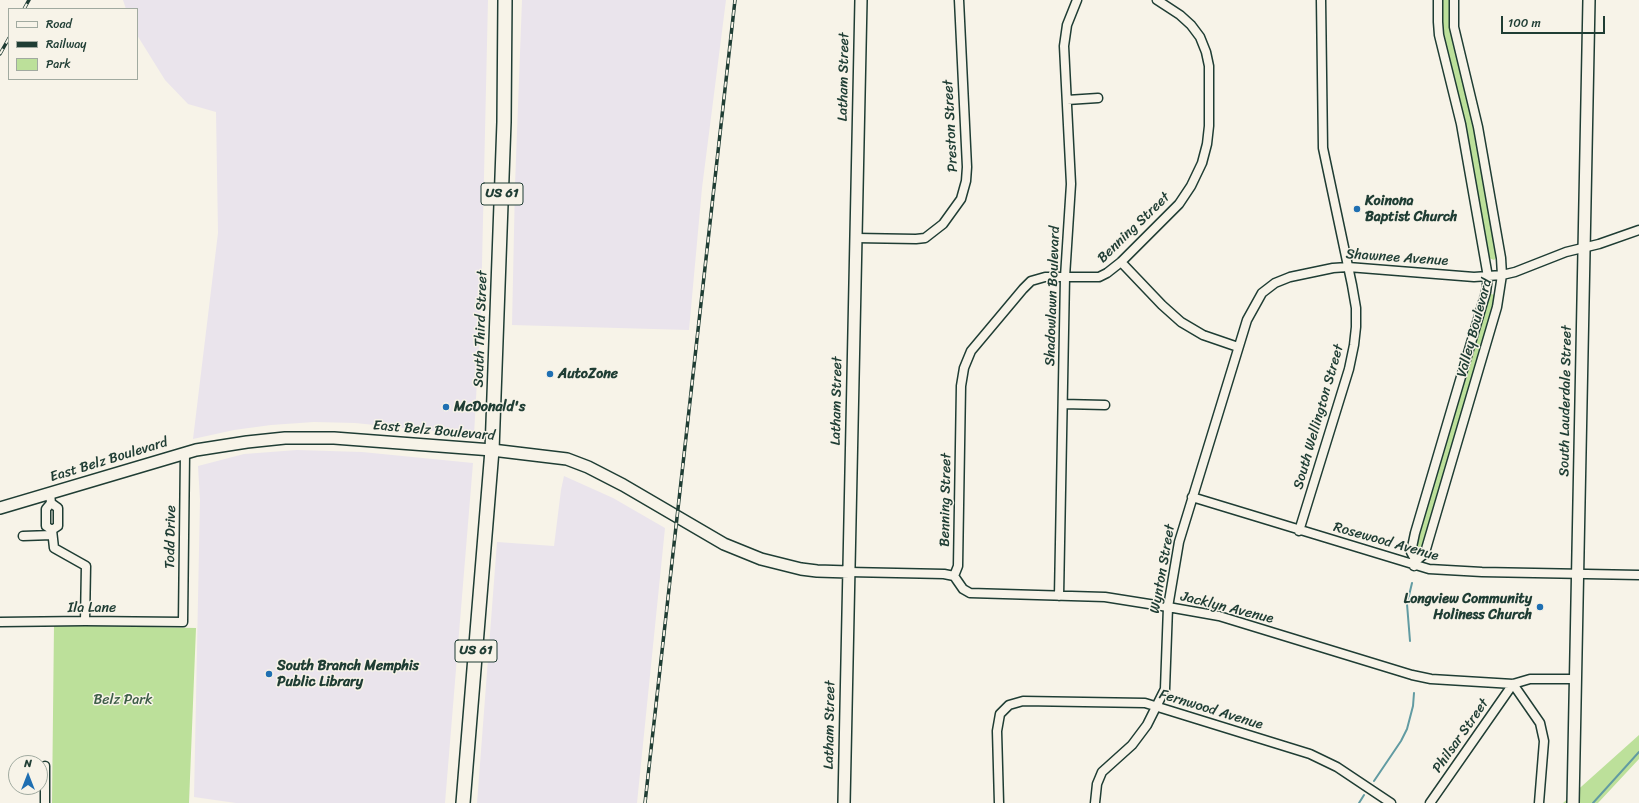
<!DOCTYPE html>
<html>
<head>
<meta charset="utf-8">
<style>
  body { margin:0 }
  #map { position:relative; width:1639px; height:803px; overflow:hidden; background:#f7f3e8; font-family:Sriracha,sans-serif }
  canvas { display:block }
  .legend { position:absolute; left:8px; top:8px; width:130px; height:72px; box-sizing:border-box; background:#f7f3e8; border:1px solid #a1aaa0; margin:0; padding:5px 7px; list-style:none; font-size:12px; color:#1f3d34 }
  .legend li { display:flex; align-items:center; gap:8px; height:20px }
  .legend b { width:20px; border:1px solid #a1aaa0 }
  .north { position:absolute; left:8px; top:755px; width:40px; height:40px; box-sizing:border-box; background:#f7f3e8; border:1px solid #a1aaa0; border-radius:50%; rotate:0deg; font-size:11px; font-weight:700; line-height:16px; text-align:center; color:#1f3d34 }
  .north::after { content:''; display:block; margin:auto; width:14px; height:18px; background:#1f6fb2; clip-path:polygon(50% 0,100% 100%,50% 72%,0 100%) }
  .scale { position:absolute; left:1501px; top:16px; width:104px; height:18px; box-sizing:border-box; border:2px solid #1f3d34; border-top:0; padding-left:5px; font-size:12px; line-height:14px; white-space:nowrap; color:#1f3d34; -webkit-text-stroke:3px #f7f3e8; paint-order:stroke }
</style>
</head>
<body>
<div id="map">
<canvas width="1639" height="803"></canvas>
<ul class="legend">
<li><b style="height:5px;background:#f7f3e8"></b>Road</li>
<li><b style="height:5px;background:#1f3d34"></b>Railway</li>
<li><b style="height:11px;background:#bce09a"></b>Park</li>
</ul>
<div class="north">N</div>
<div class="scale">100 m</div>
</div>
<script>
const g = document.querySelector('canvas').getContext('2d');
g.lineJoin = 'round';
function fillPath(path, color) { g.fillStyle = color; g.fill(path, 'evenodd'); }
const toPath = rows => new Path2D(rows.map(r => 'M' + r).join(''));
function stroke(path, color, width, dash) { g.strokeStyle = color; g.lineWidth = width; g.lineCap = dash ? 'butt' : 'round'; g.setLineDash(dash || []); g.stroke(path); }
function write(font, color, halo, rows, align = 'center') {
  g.font = font + ' Sriracha,sans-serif'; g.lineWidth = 3; g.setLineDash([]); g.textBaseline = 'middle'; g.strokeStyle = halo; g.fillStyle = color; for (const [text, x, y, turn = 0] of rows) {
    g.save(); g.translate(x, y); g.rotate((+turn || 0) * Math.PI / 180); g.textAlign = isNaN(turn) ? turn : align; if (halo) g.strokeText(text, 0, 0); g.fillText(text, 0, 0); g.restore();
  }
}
fillPath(toPath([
  [123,0,488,0,481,308,474,435,355,423,314,422,271,425,234,430,193,439,218,233,216,112,188,104,165,80,137,35,137,9,126,9],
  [522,0,726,0,702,188,689,330,512,325,515,185],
  [297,450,362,452,473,463,445,803,236,803,194,797,200,500,198,466,244,454],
  [564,476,613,498,665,528,637,803,477,803,497,542,554,546,561,490]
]), '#eae4ec');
fillPath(toPath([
  [1442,0,1451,0,1449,17,1450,28,1475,132,1497,257,1494,260,1489,258,1464,119,1442,34],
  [1491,294,1495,295,1496,298,1423,548,1418,550,1415,545,1489,295],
  [54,625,196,628,189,803,52,803],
  [1639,735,1639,759,1598,803,1563,803]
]), '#bce09a');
stroke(toPath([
  [1410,641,1407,604,1412,583],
  [1374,781,1401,741,1407,729,1413,706,1414,693],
  [1359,803,1364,795],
  [1593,803,1639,752]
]), '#619ba2', 2);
const street = toPath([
  [1067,100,1098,98],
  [856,238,916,239,925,238,943,224,961,199,966,181,967,167,959,0],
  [1121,262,1162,305,1181,322,1203,335,1238,347],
  [1063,404,1105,405],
  [50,494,51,503,58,508,58,526,52,530],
  [1192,497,1429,569,1482,572,1639,575],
  [51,503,46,509,46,526,52,530],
  [52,530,54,548,86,566,85,621],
  [1299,531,1349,369,1354,345,1356,327,1356,308,1352,285,1323,148,1321,0],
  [23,536,52,535],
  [1416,561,1411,552,1415,533,1486,292,1488,277,1461,124,1439,35,1438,22,1438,0],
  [1414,566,1416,561,1423,555,1426,549,1497,307,1502,275,1501,258,1478,127,1454,27,1454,0],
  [849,572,944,574,954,576,963,589,970,593,1105,597,1168,607,1219,616,1412,675,1431,679,1513,684,1530,679,1576,679],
  [954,576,958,566,961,386,964,368,971,351,1023,289,1031,281,1045,277,1099,277,1107,273,1121,262,1179,204,1191,186,1202,163,1207,144,1209,126,1209,66,1206,52,1200,37,1191,25,1180,15,1157,0],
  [1059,596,1065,277,1071,184,1064,46,1067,25,1077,0],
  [0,622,85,621,183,622,185,453],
  [45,803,45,766],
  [999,803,997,731,1000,714,1009,705,1023,701,1145,703,1310,754,1337,767,1391,803],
  [1095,803,1097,784,1102,772,1132,745,1147,725,1165,689,1168,607,1179,542,1247,320,1262,293,1275,283,1290,277,1333,268,1348,267,1474,277,1502,275,1515,272,1566,252,1599,244,1639,230],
  [1430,803,1513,684,1540,723,1544,741,1539,803]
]);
const secondary = toPath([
  [0,508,196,450,247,442,285,438,334,438,492,450,567,459,588,467,623,485,724,544,761,559,801,569,817,571,849,572],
  [844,803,861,0],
  [1573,803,1589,0]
]);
const primary = toPath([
  [463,803,492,450,504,122,505,0]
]);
stroke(street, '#1f3d34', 11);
stroke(secondary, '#1f3d34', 14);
stroke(primary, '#1f3d34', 16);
stroke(street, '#f7f3e8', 8);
stroke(secondary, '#f7f3e8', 11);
stroke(primary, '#f7f3e8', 13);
const rail = toPath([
  [24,9,29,0],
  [0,54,9,38],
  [645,803,735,0]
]);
stroke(rail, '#1f3d34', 3.5);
stroke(rail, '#f7f3e8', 2, [6]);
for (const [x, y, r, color] of [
  [1357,209,4,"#1f6fb2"],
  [550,374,4,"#1f6fb2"],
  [446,407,4,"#1f6fb2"],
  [1540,607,4,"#1f6fb2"],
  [269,674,4,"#1f6fb2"]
]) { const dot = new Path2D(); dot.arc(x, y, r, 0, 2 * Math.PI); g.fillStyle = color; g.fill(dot); stroke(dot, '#f7f3e8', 1.5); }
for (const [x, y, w] of [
  [502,194,42],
  [476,651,42]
]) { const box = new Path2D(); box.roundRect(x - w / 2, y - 11, w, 22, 3); g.fillStyle = '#f7f3e8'; g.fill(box); stroke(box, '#1f3d34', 1); }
write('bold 13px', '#1f3d34', null, [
  ["US 61",502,194],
  ["US 61",476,651]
]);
write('14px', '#1f3d34', '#f7f3e8', [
  ["Latham Street",844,77,-89],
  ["Preston Street",951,126,-93],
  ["Benning Street",1134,228,-44],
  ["Shawnee Avenue",1397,258,4],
  ["Shadowlawn Boulevard",1053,296,-88],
  ["Valley Boulevard",1475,328,-75],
  ["South Third Street",481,329,-88],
  ["Latham Street",837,401,-89],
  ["South Lauderdale Street",1566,401,-89],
  ["South Wellington Street",1319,417,-74],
  ["East Belz Boulevard",434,431,5],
  ["East Belz Boulevard",109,460,-17],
  ["Benning Street",946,500,-89],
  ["Todd Drive",171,537,-89],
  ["Rosewood Avenue",1386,542,16],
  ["Wynton Street",1163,569,-80],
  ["Ila Lane",92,608],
  ["Jacklyn Avenue",1227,608,14],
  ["Fernwood Avenue",1211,710,17],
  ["Latham Street",830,725,-89],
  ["Philsar Street",1461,736,-55]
]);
write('bold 14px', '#1f3d34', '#f7f3e8', [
  ["Koinona",1365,201],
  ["Baptist Church",1365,217],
  ["AutoZone",558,374],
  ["McDonald's",454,407],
  ["Longview Community",1532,599,"right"],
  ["Holiness Church",1532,615,"right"],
  ["South Branch Memphis",277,666],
  ["Public Library",277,682]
], 'left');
write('14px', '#3e5e48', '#f7f3e8', [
  ["Belz Park",123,700]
]);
</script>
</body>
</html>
